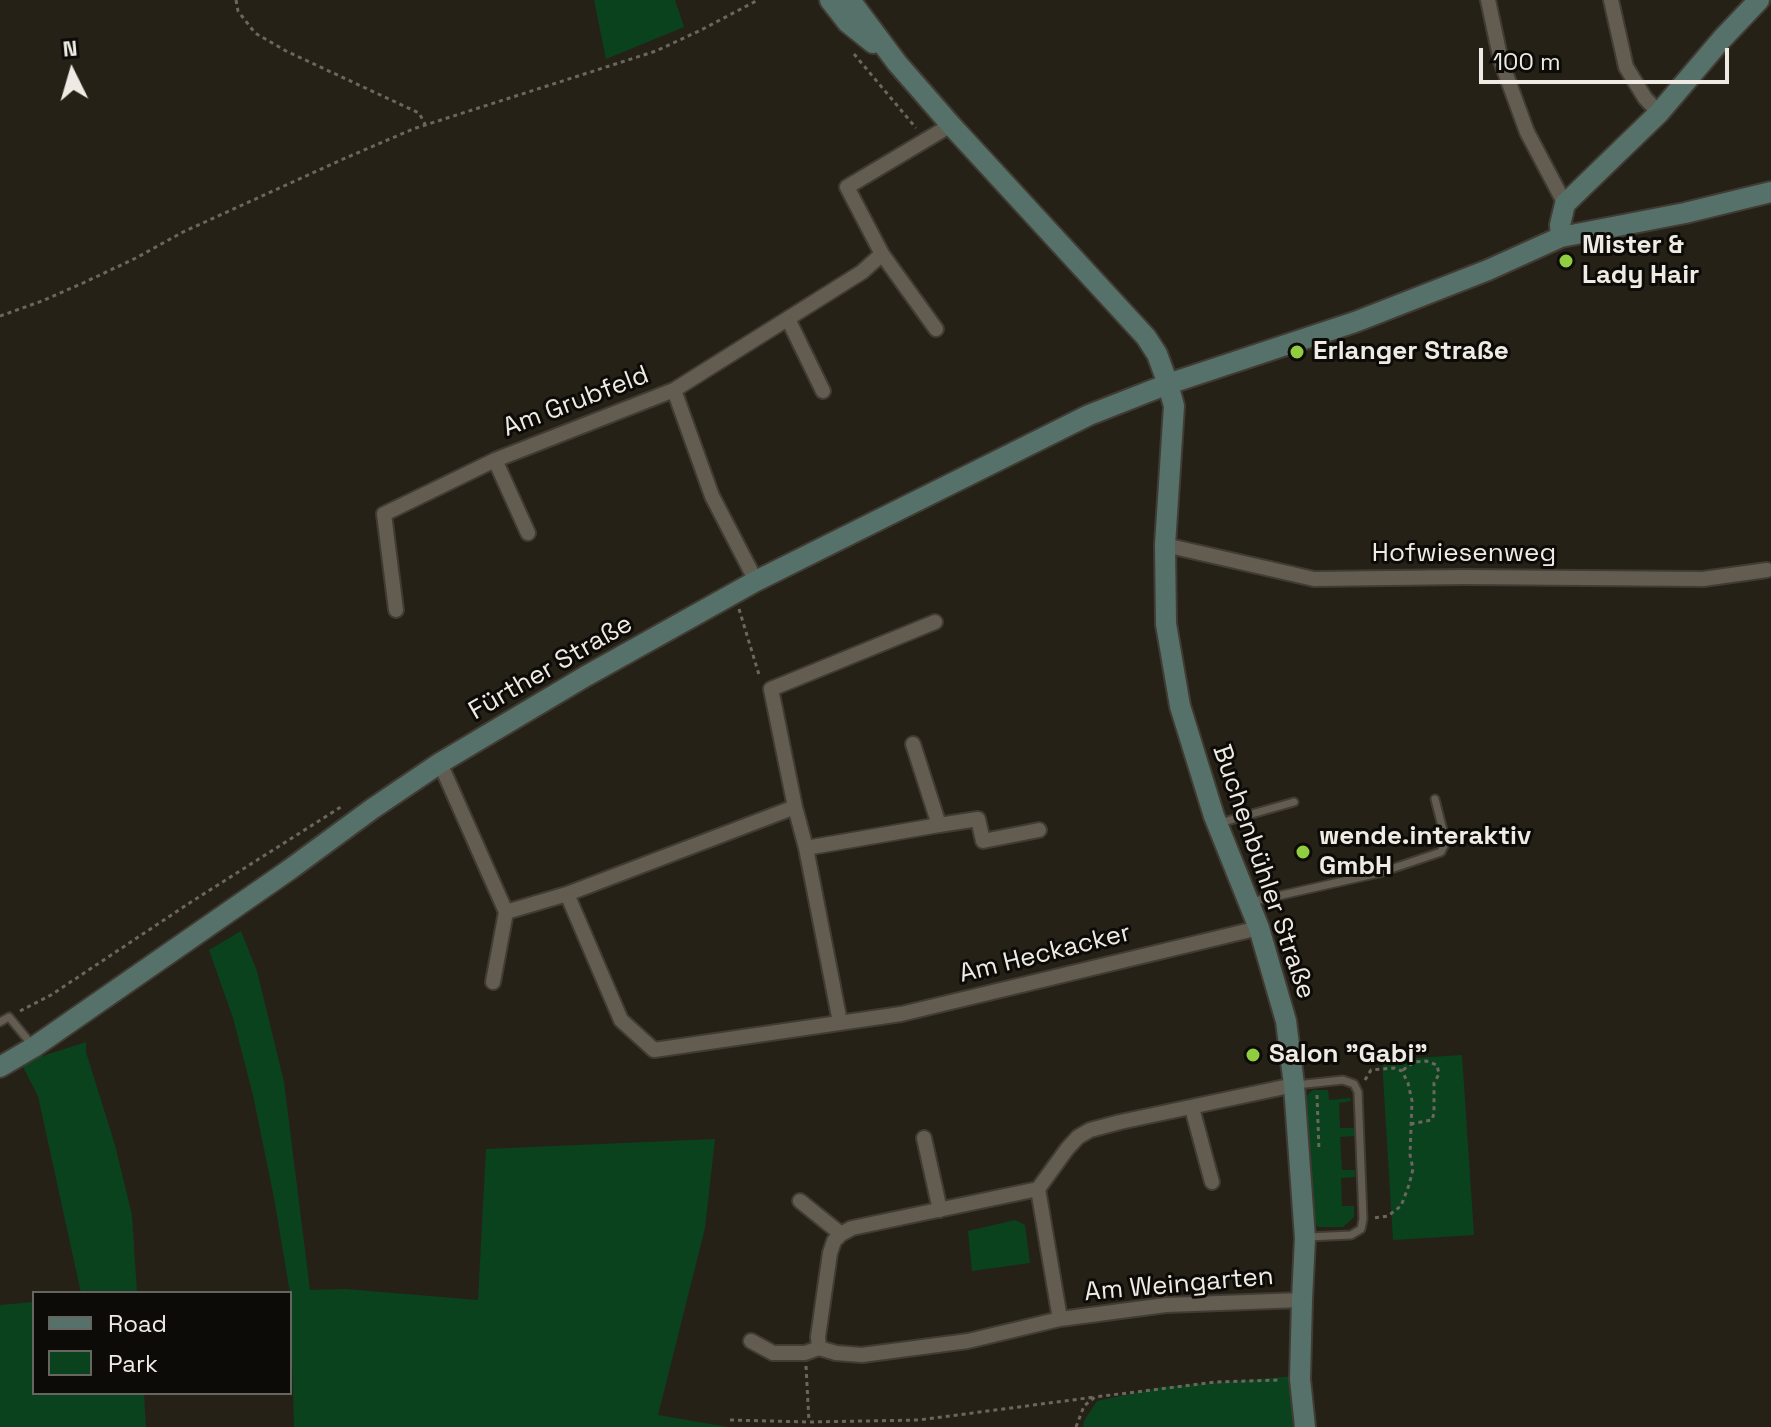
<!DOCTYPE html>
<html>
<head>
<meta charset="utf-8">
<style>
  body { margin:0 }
  #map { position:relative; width:1771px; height:1427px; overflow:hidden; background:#262117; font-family:"Space Grotesk",sans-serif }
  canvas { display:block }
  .legend { position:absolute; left:32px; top:1291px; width:260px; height:104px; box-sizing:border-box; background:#0d0b07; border:2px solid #67655f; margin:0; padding:10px 14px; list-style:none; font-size:24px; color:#efebe4 }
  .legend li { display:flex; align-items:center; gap:16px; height:40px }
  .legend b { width:40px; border:2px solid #67655f }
  .north { position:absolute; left:32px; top:32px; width:80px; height:80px; -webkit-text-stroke:6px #0d0b07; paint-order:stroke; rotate:355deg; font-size:22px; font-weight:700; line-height:32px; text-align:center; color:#efebe4 }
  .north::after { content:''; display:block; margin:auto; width:28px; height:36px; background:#efebe4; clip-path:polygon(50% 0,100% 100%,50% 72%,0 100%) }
  .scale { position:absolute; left:1479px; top:48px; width:250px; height:36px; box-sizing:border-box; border:4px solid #efebe4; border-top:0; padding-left:10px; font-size:24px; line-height:28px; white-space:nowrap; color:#efebe4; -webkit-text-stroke:6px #0d0b07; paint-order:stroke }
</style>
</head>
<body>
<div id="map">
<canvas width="1771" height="1427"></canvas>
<ul class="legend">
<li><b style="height:10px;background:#567169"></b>Road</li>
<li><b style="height:22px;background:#0a421e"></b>Park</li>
</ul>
<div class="north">N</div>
<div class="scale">100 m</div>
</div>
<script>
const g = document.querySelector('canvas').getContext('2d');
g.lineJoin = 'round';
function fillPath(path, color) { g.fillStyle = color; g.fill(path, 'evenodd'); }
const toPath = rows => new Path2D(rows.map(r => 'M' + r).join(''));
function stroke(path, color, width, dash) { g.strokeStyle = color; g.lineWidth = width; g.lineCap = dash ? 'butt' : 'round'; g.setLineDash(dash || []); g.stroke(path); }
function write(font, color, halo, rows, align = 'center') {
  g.font = font + ' "Space Grotesk",sans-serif'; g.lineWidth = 6; g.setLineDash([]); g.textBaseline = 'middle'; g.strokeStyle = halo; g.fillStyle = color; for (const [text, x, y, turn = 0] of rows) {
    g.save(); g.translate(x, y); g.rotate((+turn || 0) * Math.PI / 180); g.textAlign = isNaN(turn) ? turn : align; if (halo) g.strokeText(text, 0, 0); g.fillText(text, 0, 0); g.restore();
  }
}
fillPath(toPath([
  [594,0,675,0,684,27,606,59],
  [241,931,257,971,284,1082,310,1290,345,1289,478,1300,486,1149,715,1139,705,1228,658,1415,728,1427,294,1427,290,1293,274,1198,253,1095,233,1018,209,950],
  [86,1042,86,1052,115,1145,132,1215,137,1293,81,1293,38,1096,21,1063],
  [1462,1055,1474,1235,1393,1240,1382,1060],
  [1313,1090,1328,1090,1329,1100,1350,1098,1351,1101,1339,1103,1340,1128,1354,1128,1355,1136,1340,1137,1342,1170,1355,1170,1355,1177,1341,1178,1342,1206,1354,1206,1354,1217,1343,1227,1318,1227,1311,1217,1306,1098,1309,1093],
  [1015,1220,1025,1225,1030,1263,972,1271,968,1231],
  [34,1302,34,1393,144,1393,146,1427,0,1427,0,1305],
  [1296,1376,1292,1406,1293,1427,1083,1427,1084,1421,1097,1401,1163,1387]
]), '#0a421e');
const lane = toPath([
  [1220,823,1294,802],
  [1251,902,1379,873,1441,852,1446,842,1435,799],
  [0,1022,9,1017,33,1046],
  [1296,1085,1343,1080,1354,1084,1358,1092,1363,1219,1361,1229,1351,1235,1308,1237]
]);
const street = toPath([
  [1488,0,1501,61,1527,132,1565,204],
  [1611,0,1626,67,1645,98,1659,113],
  [882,254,936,329],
  [788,319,823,391],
  [674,390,712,496,756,581],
  [495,460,528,533],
  [1165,545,1314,579,1465,577,1703,579,1767,570],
  [396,610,384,514,495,460,674,390,862,272,882,254,847,187,951,125],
  [440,763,506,912,567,894,795,807],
  [939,825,978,819,983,841,1039,830],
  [806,848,939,825,913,744],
  [567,894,621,1020,654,1050,901,1014,1259,928],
  [493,982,506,912],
  [840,1022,806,848,795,807,771,689,935,622],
  [1192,1108,1212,1182],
  [924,1138,940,1210],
  [1038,1189,1060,1319],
  [800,1201,841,1234],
  [751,1341,773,1353,805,1353,819,1348,836,1353,862,1355,968,1341,1060,1319,1166,1305,1302,1300],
  [819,1348,818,1337,830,1253,834,1241,841,1234,852,1228,1038,1189,1067,1149,1078,1137,1090,1130,1120,1122,1294,1085]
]);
const secondary = toPath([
  [830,0,848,23,873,43],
  [850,0,897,63,951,125,1146,337,1157,354,1168,384,1174,406,1165,545,1166,624,1180,706,1214,816,1259,928,1286,1021,1294,1085,1305,1238,1302,1300,1300,1379,1305,1427],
  [1561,237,1560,225,1565,204,1659,113,1722,39,1759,0],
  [0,1067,34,1047,289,870,372,809,440,763,586,676,756,581,1089,415,1168,384,1355,322,1488,270,1561,237,1685,213,1771,192]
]);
stroke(lane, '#403c34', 11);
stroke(street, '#403c34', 18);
stroke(secondary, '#403c34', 24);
stroke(toPath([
  [236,0,238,11,255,33,286,51,419,113,425,124],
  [854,54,916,128],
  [0,316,42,301,83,283,136,258,183,232,341,160,413,129,656,51,701,30,758,0],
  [739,609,760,678],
  [20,1011,51,995,191,902,344,805],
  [1403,1070,1414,1062,1426,1061,1437,1065,1439,1074,1434,1083,1434,1113,1432,1120,1411,1124],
  [1365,1080,1371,1070,1394,1068,1402,1071,1408,1083,1412,1101,1410,1155,1413,1169,1409,1185,1401,1206,1388,1216,1374,1218],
  [1317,1095,1319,1151],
  [806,1366,809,1422],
  [730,1420,809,1422,919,1420,1095,1397],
  [1076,1427,1084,1406,1095,1397,1216,1382,1280,1380]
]), '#6c675e', 3, [4, 4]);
stroke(lane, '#635c51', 7);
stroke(street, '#635c51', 14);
stroke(secondary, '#567169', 20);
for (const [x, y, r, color] of [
  [1566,261,8,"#90cd40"],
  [1297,352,8,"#90cd40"],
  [1303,852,8,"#90cd40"],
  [1253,1055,8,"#90cd40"]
]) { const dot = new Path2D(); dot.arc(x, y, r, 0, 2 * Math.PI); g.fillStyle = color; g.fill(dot); stroke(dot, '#0d0b07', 3); }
write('bold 26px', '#efebe4', '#0d0b07', [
  ["Mister &",1582,246],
  ["Lady Hair",1582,276],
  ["Erlanger Straße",1313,352],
  ["wende.interaktiv",1319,837],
  ["GmbH",1319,867],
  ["Salon \"Gabi\"",1269,1055]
], 'left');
write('26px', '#efebe4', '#0d0b07', [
  ["Am Grubfeld",576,402,-21],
  ["Hofwiesenweg",1464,554],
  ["Fürther Straße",551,668,-30],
  ["Buchenbühler Straße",1263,872,71],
  ["Am Heckacker",1045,954,-14],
  ["Am Weingarten",1179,1285,-5]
]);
</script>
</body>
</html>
